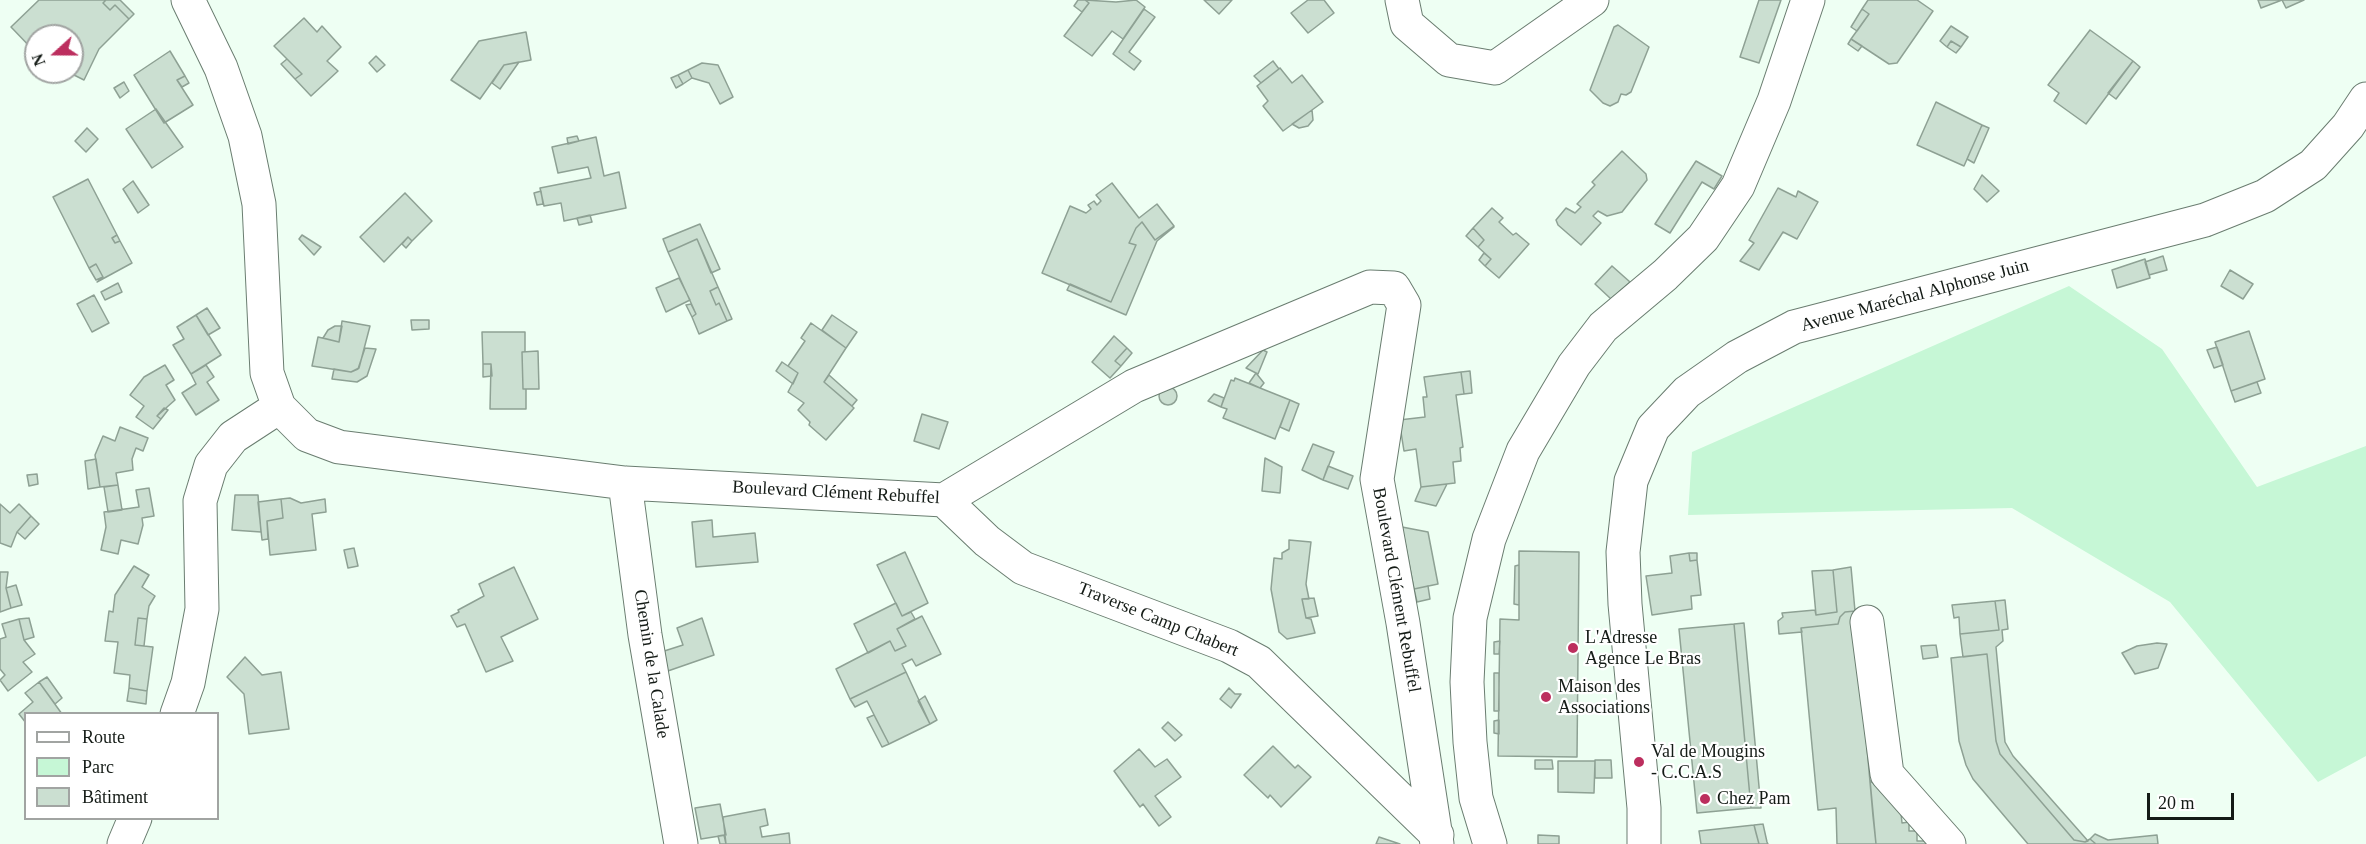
<!DOCTYPE html>
<html>
<head>
<meta charset="utf-8">
<style>
  body { margin:0 }
  #map { position:relative; width:2366px; height:844px; overflow:hidden; background:#eefff3; font-family:Georgia,serif }
  canvas { display:block }
  .legend { position:absolute; left:24px; top:712px; width:195px; height:108px; box-sizing:border-box; background:#fff; border:2px solid #a1a4a2; margin:0; padding:8px 10px; list-style:none; font-size:18px; color:#141b16 }
  .legend li { display:flex; align-items:center; gap:12px; height:30px }
  .legend b { width:30px; border:2px solid #a1a4a2 }
  .north { position:absolute; left:24px; top:24px; width:60px; height:60px; box-sizing:border-box; background:#fff; border:2px solid #a1a4a2; border-radius:50%; rotate:249deg; font-size:16px; font-weight:700; line-height:24px; text-align:center; color:#141b16 }
  .north::after { content:''; display:block; margin:auto; width:21px; height:27px; background:#bc2e5e; clip-path:polygon(50% 0,100% 100%,50% 72%,0 100%) }
  .scale { position:absolute; left:2147px; top:793px; width:87px; height:27px; box-sizing:border-box; border:3px solid #141b16; border-top:0; padding-left:8px; font-size:18px; line-height:21px; white-space:nowrap; color:#141b16; -webkit-text-stroke:4px #fff; paint-order:stroke }
</style>
</head>
<body>
<div id="map">
<canvas width="2366" height="844"></canvas>
<ul class="legend">
<li><b style="height:8px;background:#fff"></b>Route</li>
<li><b style="height:16px;background:#c6f7d6"></b>Parc</li>
<li><b style="height:16px;background:#cbdfd1"></b>Bâtiment</li>
</ul>
<div class="north">N</div>
<div class="scale">20 m</div>
</div>
<script>
const g = document.querySelector('canvas').getContext('2d');
g.lineJoin = 'round';
function fillPath(path, color) { g.fillStyle = color; g.fill(path, 'evenodd'); }
const toPath = rows => new Path2D(rows.map(r => 'M' + r).join(''));
function stroke(path, color, width, dash) { g.strokeStyle = color; g.lineWidth = width; g.lineCap = dash ? 'butt' : 'round'; g.setLineDash(dash || []); g.stroke(path); }
function write(font, color, halo, rows, align = 'center') {
  g.font = font + ' Georgia,serif'; g.lineWidth = 4.5; g.setLineDash([]); g.textBaseline = 'middle'; g.strokeStyle = halo; g.fillStyle = color; for (const [text, x, y, turn = 0] of rows) {
    g.save(); g.translate(x, y); g.rotate((+turn || 0) * Math.PI / 180); g.textAlign = isNaN(turn) ? turn : align; if (halo) g.strokeText(text, 0, 0); g.fillText(text, 0, 0); g.restore();
  }
}
fillPath(toPath([
  [2069,286,2162,349,2257,487,2366,446,2366,756,2318,782,2170,602,2012,508,1688,515,1692,452]
]), '#c6f7d6');
const building = toPath([
  [39,0,106,0,103,3,110,10,115,5,129,19,99,49,84,80,68,72,72,72,72,36,36,36,36,53,11,27,39,0],
  [106,0,120,0,134,14,129,19,115,5,110,10,103,3,106,0],
  [1078,0,1085,0,1089,3,1082,12,1074,6,1078,0],
  [1085,0,1116,2,1136,0,1145,7,1123,39,1112,31,1092,56,1064,36,1089,3,1085,0],
  [1204,0,1232,0,1219,14,1204,0],
  [1308,0,1324,0,1334,13,1308,33,1291,13,1308,0],
  [1759,0,1781,0,1759,63,1740,57,1759,0],
  [1868,0,1917,0,1933,11,1897,63,1889,64,1851,39,1869,14,1862,9,1868,0],
  [2258,0,2282,0,2261,8,2258,0],
  [2282,0,2304,0,2286,8,2282,0],
  [1144,9,1155,17,1129,52,1141,61,1134,70,1113,54,1144,9],
  [1862,9,1869,14,1857,31,1851,27,1862,9],
  [304,18,317,32,322,26,341,47,327,61,338,71,311,96,295,79,302,74,274,46,304,18],
  [1618,25,1649,47,1631,92,1626,95,1621,94,1618,102,1610,106,1603,103,1590,90,1614,27,1618,25],
  [1951,26,1968,37,1961,47,1951,41,1947,47,1940,41,1951,26],
  [2090,30,2133,61,2086,124,2054,101,2059,93,2048,85,2090,30],
  [526,32,531,60,504,65,480,99,451,80,479,41,526,32],
  [1851,39,1862,46,1858,51,1848,44,1851,39],
  [1951,41,1961,47,1956,53,1947,47,1951,41],
  [170,51,185,76,177,80,193,105,164,123,134,75,170,51],
  [376,56,385,65,377,72,369,63,376,56],
  [287,59,302,74,295,79,281,64,287,59],
  [1273,61,1279,69,1261,83,1254,76,1273,61],
  [2133,61,2140,67,2116,99,2108,93,2133,61],
  [519,62,500,89,492,83,504,65,519,62],
  [702,63,718,65,733,97,720,104,709,83,692,78,688,70,702,63],
  [1280,68,1292,83,1302,75,1323,102,1283,131,1263,106,1268,101,1257,86,1280,68],
  [688,70,692,78,683,84,678,75,688,70],
  [678,75,683,84,676,88,671,78,678,75],
  [185,76,189,83,182,87,177,80,185,76],
  [124,82,129,91,120,98,114,88,124,82],
  [1936,102,1982,125,1964,166,1917,145,1936,102],
  [156,109,183,147,152,168,126,129,156,109],
  [1312,110,1313,120,1308,126,1299,128,1292,124,1312,110],
  [1982,125,1989,128,1974,163,1967,159,1982,125],
  [87,128,98,139,86,152,75,141,87,128],
  [577,136,579,141,568,144,567,138,577,136],
  [596,137,604,176,619,172,626,208,564,221,561,203,544,206,540,188,591,178,588,167,558,173,552,147,596,137],
  [1622,151,1646,174,1647,180,1622,212,1607,216,1598,211,1593,216,1601,223,1581,245,1558,225,1556,220,1566,208,1575,213,1581,207,1577,204,1595,185,1592,182,1622,151],
  [1696,161,1722,176,1714,189,1702,182,1670,233,1655,224,1696,161],
  [1982,175,1999,191,1987,202,1974,189,1982,175],
  [88,179,117,235,112,238,115,243,120,241,132,263,97,282,103,277,96,264,89,268,53,197,88,179],
  [133,181,149,205,138,213,123,189,133,181],
  [1112,183,1139,218,1157,204,1174,226,1155,240,1142,222,1136,228,1129,243,1136,245,1111,302,1042,273,1070,206,1086,213,1091,209,1088,205,1094,201,1097,205,1101,201,1096,195,1112,183],
  [1778,188,1796,197,1798,191,1818,202,1797,239,1783,232,1759,270,1740,261,1754,243,1749,240,1778,188],
  [541,191,543,204,537,205,534,193,541,191],
  [405,193,432,221,412,241,408,237,384,262,360,237,405,193],
  [1492,208,1503,218,1499,222,1513,235,1516,233,1529,244,1499,278,1485,266,1491,259,1478,247,1484,240,1473,228,1492,208],
  [590,215,592,222,579,225,577,218,590,215],
  [1142,222,1155,240,1174,227,1157,241,1126,315,1067,290,1070,284,1111,302,1136,245,1129,243,1136,228,1142,222],
  [700,224,720,269,711,273,697,239,668,252,663,239,700,224],
  [1473,228,1484,240,1478,247,1466,236,1473,228],
  [117,235,120,241,115,243,112,238,117,235],
  [302,235,321,247,314,255,299,239,302,235],
  [408,237,412,241,406,248,402,244,408,237],
  [697,239,718,287,710,291,716,305,719,303,727,321,699,334,692,317,696,314,668,252,697,239],
  [1484,253,1491,259,1485,266,1479,260,1484,253],
  [2163,256,2167,270,2149,275,2145,262,2163,256],
  [2145,259,2150,278,2117,288,2112,270,2145,259],
  [96,264,103,277,96,280,89,268,96,264],
  [1612,266,1630,282,1611,299,1595,284,1612,266],
  [2230,270,2253,284,2243,299,2221,286,2230,270],
  [679,278,690,300,666,312,656,288,679,278],
  [118,283,122,292,105,300,101,292,118,283],
  [718,287,732,319,727,321,719,303,716,305,710,291,718,287],
  [94,295,109,323,92,332,77,304,94,295],
  [691,304,696,314,692,317,686,305,691,304],
  [207,308,220,328,208,335,196,315,207,308],
  [196,315,221,355,191,374,173,345,184,339,177,327,196,315],
  [832,315,857,332,846,348,822,330,832,315],
  [411,320,429,320,429,329,412,330,411,320],
  [342,321,370,326,359,368,351,372,312,366,318,337,339,342,342,321],
  [811,323,846,348,824,382,854,408,826,440,809,425,810,422,798,410,804,403,788,392,798,373,788,366,805,341,801,338,811,323],
  [335,326,342,326,339,342,323,338,328,330,335,326],
  [2249,331,2265,379,2231,391,2215,342,2249,331],
  [482,332,525,332,525,352,522,352,523,389,526,389,526,409,490,409,491,364,483,364,482,332],
  [1114,336,1127,348,1115,361,1121,366,1110,378,1092,362,1114,336],
  [2217,347,2223,365,2214,368,2207,350,2217,347],
  [365,348,376,349,367,376,357,382,332,379,334,369,351,372,358,369,365,348],
  [1127,348,1132,353,1121,366,1115,361,1127,348],
  [1263,350,1267,352,1258,374,1246,368,1263,350],
  [538,351,539,389,523,389,522,352,538,351],
  [782,362,798,373,793,384,776,371,782,362],
  [483,364,491,364,492,376,483,377,483,364],
  [165,365,174,380,166,385,175,400,157,416,161,419,153,429,136,417,144,406,130,395,144,377,165,365],
  [206,365,214,377,207,382,219,400,196,415,182,393,196,384,191,374,206,365],
  [1470,371,1472,393,1464,394,1461,372,1470,371],
  [1461,372,1464,394,1456,395,1463,447,1460,448,1461,461,1453,462,1455,483,1421,487,1416,449,1404,451,1399,420,1425,417,1423,397,1427,397,1424,377,1461,372],
  [1256,373,1264,383,1260,388,1249,383,1256,373],
  [829,375,857,400,852,406,824,382,829,375],
  [1235,378,1290,400,1275,439,1223,418,1227,409,1221,407,1231,380,1234,381,1235,378],
  [2257,382,2261,393,2235,402,2231,391,2257,382],
  '1159 396a9 9 0 1 1 18 0a9 9 0 1 1-18 0Z',
  [1214,394,1224,398,1221,407,1208,401,1214,394],
  [1290,400,1299,404,1289,431,1280,427,1290,400],
  [164,408,168,410,161,419,157,416,164,408],
  [922,414,948,422,939,449,914,441,922,414],
  [120,427,148,438,143,451,136,448,132,459,133,470,116,473,118,485,100,487,95,455,103,436,115,441,120,427],
  [1313,444,1334,452,1323,480,1302,470,1313,444],
  [1265,458,1282,467,1280,493,1262,491,1265,458],
  [96,459,100,487,88,489,85,461,96,459],
  [1328,466,1353,476,1348,489,1323,480,1328,466],
  [37,474,38,484,29,486,27,475,37,474],
  [1447,484,1436,506,1415,501,1421,487,1447,484],
  [118,485,122,510,108,512,104,487,118,485],
  [149,488,154,516,142,518,143,525,138,544,121,540,118,554,101,550,106,527,104,512,139,507,136,490,149,488],
  [235,495,258,495,261,532,232,530,235,495],
  [290,498,301,503,325,499,326,512,312,514,316,550,270,555,267,521,283,518,281,499,290,498],
  [281,499,283,518,267,521,268,539,262,540,258,502,281,499],
  [0,504,10,513,19,504,31,516,17,532,11,547,0,543,0,504],
  [31,516,39,524,25,539,17,532,31,516],
  [712,520,713,537,755,533,758,562,696,567,692,522,712,520],
  [1402,527,1428,532,1438,584,1414,589,1402,527],
  [1289,540,1311,542,1306,584,1309,599,1302,599,1306,618,1311,619,1315,633,1287,639,1279,632,1271,589,1274,558,1282,559,1282,553,1289,549,1289,540],
  [354,548,358,566,348,568,344,550,354,548],
  [1519,551,1579,552,1577,757,1498,756,1500,619,1519,620,1519,551],
  [905,552,928,603,902,616,877,565,905,552],
  [1689,553,1690,561,1697,560,1701,595,1691,596,1692,609,1652,615,1646,576,1672,573,1670,556,1689,553],
  [1689,553,1697,553,1697,560,1690,561,1689,553],
  [1519,565,1519,605,1514,604,1515,566,1519,565],
  [134,566,149,575,142,587,155,596,149,606,147,619,138,618,135,645,153,647,147,691,129,688,130,675,114,673,118,642,105,641,109,611,113,612,115,595,134,566],
  [514,567,538,619,501,637,513,661,486,672,465,624,457,627,451,616,459,612,458,610,484,596,479,584,514,567],
  [1851,567,1855,611,1845,612,1840,617,1838,624,1801,628,1802,632,1779,634,1778,621,1783,617,1782,613,1815,610,1816,615,1837,612,1833,570,1851,567],
  [1833,570,1837,612,1816,615,1812,571,1833,570],
  [0,572,8,572,6,588,11,608,0,612,0,572],
  [16,585,22,605,11,608,6,588,16,585],
  [1428,586,1430,599,1417,602,1414,589,1428,586],
  [1314,598,1318,616,1306,618,1302,599,1314,598],
  [2005,600,2008,629,2002,630,2003,641,1996,647,2005,742,2013,756,2088,841,2085,842,2074,840,2000,754,1996,741,1987,654,1963,657,1960,634,1999,630,1995,601,2005,600],
  [1995,601,1999,630,1960,634,1959,617,1954,618,1952,605,1995,601],
  [896,603,902,616,911,612,915,619,897,629,906,646,895,651,890,641,868,653,854,624,896,603],
  [1855,611,1873,816,1876,844,1837,844,1836,808,1818,810,1801,628,1838,624,1840,617,1845,612,1855,611],
  [922,616,941,654,916,666,912,659,902,664,906,672,850,699,836,669,890,641,895,651,906,646,897,629,922,616],
  [29,618,34,637,24,640,19,619,29,618],
  [138,618,147,619,144,646,135,645,138,618],
  [702,618,714,655,665,672,658,653,683,645,677,628,702,618],
  [19,619,24,640,35,654,23,662,32,672,8,691,0,680,5,675,0,669,0,639,6,637,2,624,19,619],
  [1744,623,1761,808,1751,808,1734,624,1744,623],
  [1734,624,1751,808,1697,813,1679,629,1734,624],
  [1500,641,1499,654,1494,654,1494,642,1500,641],
  [2157,643,2167,644,2158,668,2135,674,2122,653,2137,646,2157,643],
  [1936,645,1938,657,1923,659,1921,646,1936,645],
  [1987,654,1996,741,2000,754,2074,840,2085,842,2090,839,2096,844,2028,844,1973,779,1966,765,1959,741,1951,658,1987,654],
  [245,657,262,675,281,672,289,729,249,734,244,694,227,677,245,657],
  [906,672,930,724,889,744,867,701,855,707,850,699,906,672],
  [1494,673,1499,673,1499,711,1494,711,1494,673],
  [47,677,62,698,55,704,39,682,47,677],
  [39,682,62,714,26,714,26,723,19,714,33,702,25,693,39,682],
  [129,688,147,691,146,704,127,701,129,688],
  [1229,688,1235,694,1241,694,1231,708,1220,699,1229,688],
  [925,696,937,720,930,724,918,701,925,696],
  [874,715,889,744,882,747,867,718,874,715],
  [1499,720,1499,734,1494,733,1494,721,1499,720],
  [1168,722,1182,735,1175,741,1162,728,1168,722],
  [1273,746,1295,768,1298,765,1311,777,1281,807,1270,795,1268,798,1244,775,1273,746],
  [1139,749,1155,767,1167,759,1181,777,1155,796,1171,817,1159,826,1143,804,1140,807,1114,771,1139,749],
  [1535,760,1552,760,1553,769,1535,769,1535,760],
  [1595,760,1611,760,1612,778,1595,778,1595,760],
  [1558,761,1595,761,1594,793,1558,792,1558,761],
  [1870,780,1901,813,1902,823,1909,822,1909,831,1917,831,1917,841,1926,841,1926,844,1876,844,1870,780],
  [720,804,726,835,701,839,695,808,720,804],
  [765,809,768,825,760,827,762,837,789,833,790,844,726,844,723,817,765,809],
  [1763,824,1767,842,1768,844,1759,844,1756,833,1754,825,1763,824],
  [1754,825,1759,844,1701,844,1699,831,1754,825],
  [2095,834,2108,840,2157,835,2158,844,2096,844,2090,839,2095,834],
  [724,835,726,844,720,844,718,836,724,835],
  [1538,835,1559,836,1559,844,1538,844,1538,835],
  [1379,837,1400,844,1376,844,1379,837]
]);
fillPath(building, '#cbdfd1');
stroke(building, '#8ea194', 1.5);
const minor = toPath([
  [188,0,221,68,245,136,259,204,267,373,279,407,307,435,339,447,625,483,944,500,1134,386,1370,287,1394,288,1404,305,1377,479,1403,623,1437,844],
  [1402,0,1407,24,1449,60,1495,68,1592,0],
  [625,483,645,635,681,844],
  [944,500,987,541,1023,568,1229,646,1259,662,1437,835],
  [1867,622,1887,774,1949,844],
  [177,714,188,683,202,609,200,501,211,465,233,437,279,407],
  [124,844,135,818],
  [1490,844,1476,798,1470,742,1467,682,1470,618,1489,539,1523,451,1574,365,1603,327,1665,275,1703,238,1738,186,1774,101,1808,0]
]);
const major = toPath([
  [1644,844,1644,808,1625,604,1623,552,1631,481,1653,428,1687,392,1737,357,1794,327,2205,220,2265,196,2313,165,2348,126,2366,99]
]);
stroke(minor, '#6a7d70', 35);
stroke(major, '#6a7d70', 35);
stroke(minor, '#fff', 33);
stroke(major, '#fff', 33);
for (const [x, y, r, color] of [
  [1573,648,6,"#bc2e5e"],
  [1546,697,6,"#bc2e5e"],
  [1639,762,6,"#bc2e5e"],
  [1705,799,6,"#bc2e5e"]
]) { const dot = new Path2D(); dot.arc(x, y, r, 0, 2 * Math.PI); g.fillStyle = color; g.fill(dot); stroke(dot, '#fff', 2); }
write('18px', '#141b16', '#fff', [
  ["Avenue Maréchal Alphonse Juin",1915,296,-15],
  ["Boulevard Clément Rebuffel",836,493,3],
  ["Boulevard Clément Rebuffel",1396,590,80],
  ["Traverse Camp Chabert",1158,620,22],
  ["Chemin de la Calade",651,664,81]
]);
write('18px', '#141b16', '#fff', [
  ["L'Adresse",1585,638],
  ["Agence Le Bras",1585,659],
  ["Maison des",1558,687],
  ["Associations",1558,708],
  ["Val de Mougins",1651,752],
  ["- C.C.A.S",1651,773],
  ["Chez Pam",1717,799]
], 'left');
</script>
</body>
</html>
